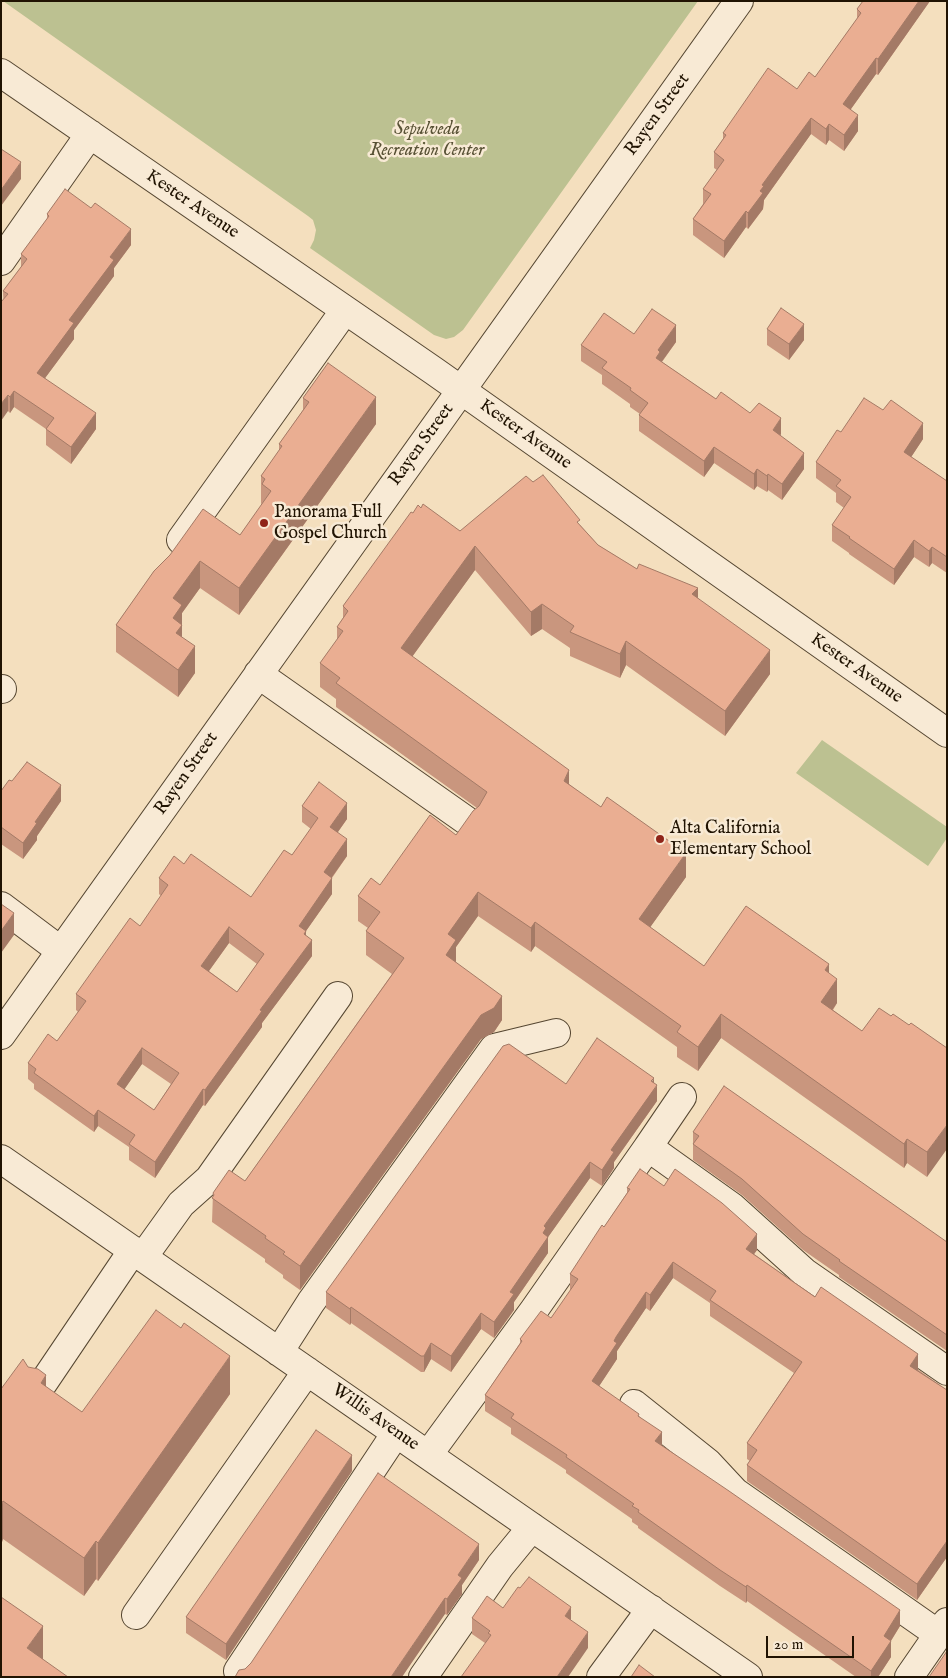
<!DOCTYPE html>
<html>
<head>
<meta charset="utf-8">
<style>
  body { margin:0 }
  #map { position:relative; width:948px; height:1678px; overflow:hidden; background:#f4dfbe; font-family:"IM FELL English",serif }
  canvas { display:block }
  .frame { position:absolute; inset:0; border:2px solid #201302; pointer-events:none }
  .scale { position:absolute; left:766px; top:1636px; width:88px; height:22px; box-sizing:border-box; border:2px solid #201302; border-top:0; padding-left:6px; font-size:15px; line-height:18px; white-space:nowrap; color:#201302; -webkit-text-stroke:4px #f8ead5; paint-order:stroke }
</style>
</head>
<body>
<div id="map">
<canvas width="948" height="1678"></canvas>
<div class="frame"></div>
<div class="scale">20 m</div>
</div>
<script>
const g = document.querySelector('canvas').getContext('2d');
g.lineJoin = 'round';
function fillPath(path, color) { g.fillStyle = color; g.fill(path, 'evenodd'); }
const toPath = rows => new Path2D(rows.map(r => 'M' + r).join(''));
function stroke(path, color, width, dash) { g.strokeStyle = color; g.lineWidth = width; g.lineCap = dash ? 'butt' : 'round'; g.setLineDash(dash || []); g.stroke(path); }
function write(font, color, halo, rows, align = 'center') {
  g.font = font + ' "IM FELL English",serif'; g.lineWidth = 5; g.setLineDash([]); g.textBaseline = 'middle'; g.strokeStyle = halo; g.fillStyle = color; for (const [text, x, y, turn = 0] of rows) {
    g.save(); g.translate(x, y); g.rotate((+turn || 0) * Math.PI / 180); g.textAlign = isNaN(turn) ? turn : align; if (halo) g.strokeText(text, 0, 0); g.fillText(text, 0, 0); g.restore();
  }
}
fillPath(toPath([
  [3,1,698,1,463,330,454,337,446,339,434,335,310,248,314,240,316,230,313,220,308,216],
  [822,740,947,827,947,838,928,866,796,773]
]), '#bcc191');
const minor = toPath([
  [1,73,434,371,947,733],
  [1,261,90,134],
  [181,540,345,310],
  [258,674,467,821],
  [1,689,2,689],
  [1,906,61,951],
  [1,1035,739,1],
  [648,1147,682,1097],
  [1,1159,748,1677],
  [143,1257,181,1204,209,1179,338,996],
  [279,1352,311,1302,494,1048,556,1033],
  [37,1392,133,1250],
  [634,1404,708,1463,735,1492,938,1634],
  [428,1455,534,1310,648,1147,732,1207,804,1272,947,1371],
  [136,1615,307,1371],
  [238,1671,396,1433],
  [423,1677,500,1566,532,1527],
  [601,1677,651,1609],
  [909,1677,947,1622]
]);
stroke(minor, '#554631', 30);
stroke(minor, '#f8ead5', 28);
fillPath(toPath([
  [863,1,930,1,878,75,876,74,851,109,858,131,844,151,829,140,826,145,811,134,764,200,763,209,748,229,746,227,724,258,693,235,693,219,703,204,703,189,717,170,714,168,714,152,723,139,723,133,797,89,815,77,857,19,857,9],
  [47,214,131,245,114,268,114,276,74,330,74,339,45,378,96,429,71,464,46,445,46,429,14,407,10,413,8,411,3,291,21,267,21,254,47,220],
  [767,329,804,340,789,360,767,345],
  [634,334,676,342,662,362,716,399,781,434,780,436,804,469,782,500,768,490,767,492,757,486,754,490,714,463,704,477,639,431,639,415,640,414,630,407,630,404,602,384,602,375,581,361,581,345],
  [303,398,376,424,239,615,200,588,182,613,182,637,195,673,178,697,116,652,116,625,154,571,240,535,262,505,261,503,261,476,279,451,279,444,303,410],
  [883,410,923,439,911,457,947,481,947,573,932,563,929,567,914,557,894,585,849,554,849,553,832,541,832,525,844,508,836,502,836,493,816,478,816,462,841,432],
  [421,508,460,531,580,525,598,545,637,569,698,598,770,674,725,736,626,665,620,678,570,656,570,648,542,629,531,636,475,570,412,657,569,784,686,877,650,927,704,966,829,974,837,1003,833,1010,862,1031,891,1016,909,1025,947,1048,927,1177,907,1163,904,1168,721,1038,698,1071,677,1057,677,1047,535,946,531,952,478,916,456,947,456,963,502,1020,494,1032,481,1039,300,1290,283,1278,283,1275,265,1262,265,1259,212,1222,213,1193,245,1181,392,974,366,955,366,931,368,928,358,921,358,896,380,885,456,835,477,808,336,707,336,699,320,687,320,663,337,640,337,627,343,618,343,606,413,513],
  [12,781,61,801,37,836,37,840,23,859,1,844,1,791],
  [302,806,347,819,338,832,347,856,332,878,332,894,306,931,306,936,312,956,262,1023,262,1027,205,1106,203,1105,155,1178,129,1160,129,1147,98,1126,94,1132,34,1089,34,1084,28,1079,28,1063,57,1041,78,1012,76,1010,76,994,140,926,161,896,159,894,159,878,184,864,251,897,292,855,311,829,302,822],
  [229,943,257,964,237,992,209,971],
  [142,1064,171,1084,154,1110,124,1089],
  [654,1082,657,1101,614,1162,614,1168,602,1186,590,1178,548,1237,548,1253,514,1302,514,1310,494,1338,481,1329,451,1372,431,1359,424,1372,421,1372,351,1323,350,1325,326,1308,326,1292,566,1084],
  [693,1132,947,1242,947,1351,839,1277,839,1275,803,1250,742,1195,693,1160],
  [627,1188,757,1250,754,1254,947,1390,947,1557,917,1600,747,1481,747,1465,750,1461,747,1459,747,1443,794,1373,710,1316,710,1303,673,1278,650,1311,646,1308,617,1351,617,1359,599,1386,639,1416,662,1446,900,1626,891,1641,891,1657,878,1677,856,1677,747,1601,746,1603,720,1586,638,1528,638,1526,632,1522,632,1519,566,1473,566,1470,511,1434,511,1428,485,1411,485,1395,520,1343,520,1339,551,1318,571,1291,570,1290,570,1274,604,1227,627,1193],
  [28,1367,46,1387,82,1412,230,1394,98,1581,96,1579,84,1596,3,1539,2,1542,1,1389],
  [352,1471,226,1660,186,1633,186,1617],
  [479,1560,462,1585,462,1594,447,1615,445,1614,245,1669],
  [503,1608,571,1620,588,1648,485,1643,472,1634,472,1618]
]), '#c9967e');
fillPath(toPath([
  [919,1,930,1,878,75,878,59],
  [876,58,876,74,843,120,843,104],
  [858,115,858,131,844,151,844,135],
  [811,118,811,134,764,200,763,209,748,229,748,213,760,191,762,185],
  [829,124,829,140,826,145,826,129],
  [21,162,21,179,1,206,1,190],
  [746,211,746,227,724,258,724,241],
  [131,229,131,245,114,268,114,276,74,330,74,339,37,389,37,373,69,320,110,257],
  [804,324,804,340,789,360,789,344],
  [676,325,676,342,660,364,656,358,658,350],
  [14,391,14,407,10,413,10,397],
  [8,395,8,411,1,421,1,404],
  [376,397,376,424,239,615,239,588],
  [96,413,96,429,71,464,71,447],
  [781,418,781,434,773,446,773,430],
  [923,423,923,439,904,468,904,452],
  [714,447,714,463,704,477,704,461],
  [804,453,804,469,782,500,782,484],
  [757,469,757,486,754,490,754,474],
  [768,474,768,490,767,492,767,476],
  [914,540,914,557,894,585,894,569],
  [475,546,475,570,401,672,401,648],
  [932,547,932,563,929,567,929,551],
  [200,561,200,588,182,613,182,652,176,660,173,618,173,598],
  [698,588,698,613,692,594],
  [542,604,542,629,531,636,531,612],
  [626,641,626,665,620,678,620,654],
  [195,646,195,673,178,697,178,670],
  [770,650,770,674,725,736,725,711],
  [569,770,569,794,564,781],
  [61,785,61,801,37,836,37,840,23,859,23,843,35,822],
  [347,803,347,819,330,843,330,827],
  [347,839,347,856,324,888,324,872],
  [686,853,686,877,639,943,639,919],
  [332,878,332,894,306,931,306,947,299,926],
  [478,892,478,916,456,947,456,964,446,955,448,934],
  [14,913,14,935,1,953,1,931],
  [535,922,535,946,531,952,531,928],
  [229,927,229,943,201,982,201,966],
  [312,940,312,956,262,1023,262,1027,205,1106,205,1090,260,1010],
  [829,964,829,988,825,970],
  [837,979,837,1003,821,1026,821,1002],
  [502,996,502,1020,494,1032,481,1039,300,1290,300,1266,481,1015],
  [721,1014,721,1038,698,1071,698,1047],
  [142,1048,142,1064,117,1100,117,1084],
  [654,1078,654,1090,657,1085,657,1101,614,1162,614,1168,602,1186,602,1170,611,1150],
  [203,1089,203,1105,155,1178,155,1162],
  [98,1110,98,1126,94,1132,94,1116],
  [947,1125,947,1149,927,1177,927,1152],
  [907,1139,907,1163,904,1168,904,1144],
  [590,1162,590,1178,546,1240,548,1237,548,1253,514,1302,514,1310,494,1338,494,1322,543,1233,544,1226],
  [757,1234,757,1250,746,1265,746,1249],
  [673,1262,673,1278,650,1311,650,1295],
  [646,1292,646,1308,617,1351,617,1359,592,1397,592,1381,616,1337],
  [351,1307,351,1323,350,1325,350,1309],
  [481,1313,481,1329,451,1372,451,1356],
  [431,1343,431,1359,424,1372,424,1356],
  [918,1354,918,1370,910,1382,910,1366],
  [230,1356,230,1394,98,1581,98,1543],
  [46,1375,46,1413,41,1383],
  [662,1432,662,1448,655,1441],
  [352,1455,352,1471,226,1660,226,1644],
  [3,1501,3,1539,2,1542,2,1504],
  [96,1541,96,1579,84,1596,84,1558],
  [947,1541,947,1557,917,1600,917,1584],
  [479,1544,479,1560,462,1585,462,1594,447,1615,447,1599,458,1575],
  [747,1585,747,1601,746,1603,746,1587],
  [445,1598,445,1614,402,1677,391,1677],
  [571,1607,571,1623,565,1616],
  [900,1610,900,1626,887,1647,891,1641,891,1657,878,1677,871,1677,871,1671,884,1636],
  [43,1626,43,1661,27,1648],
  [588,1632,588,1648,568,1677,557,1677]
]), '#a47a66');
const building = toPath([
  [863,1,919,1,878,59,876,58,843,104,858,115,844,135,829,124,826,129,811,118,762,185,764,186,760,191,763,193,748,213,746,211,724,241,693,219,711,194,703,189,724,160,714,152,726,135,723,133,768,68,797,89,809,72,815,77,861,13,857,9,863,1],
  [1,149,21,162,1,190,1,149],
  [65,189,91,208,95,203,131,229,110,257,114,260,69,320,74,323,37,373,96,413,71,447,46,429,54,418,14,391,10,397,8,395,1,404,1,302,8,294,3,291,27,259,21,254,49,216,47,214,65,189],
  [781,308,804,324,789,344,767,329,781,308],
  [652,309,676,325,658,350,660,352,656,358,716,399,721,392,750,413,759,403,781,418,773,430,804,453,782,484,768,474,767,476,757,469,754,474,714,447,704,461,639,415,648,403,630,390,631,388,602,368,607,362,581,345,604,313,634,334,652,309],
  [328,363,376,397,239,588,200,561,173,598,182,605,173,618,182,625,176,633,195,646,178,670,116,625,154,571,170,555,203,509,240,535,271,491,262,484,265,479,261,476,282,446,279,444,309,402,303,398,328,363],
  [864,398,883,410,891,400,923,423,904,452,947,481,947,557,932,547,929,551,914,540,894,569,849,538,850,537,832,525,851,497,836,486,841,480,816,462,837,430,841,432,864,398],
  [543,475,580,520,577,522,598,545,637,569,639,564,698,588,692,594,770,650,725,711,626,641,620,654,570,632,574,626,542,604,531,612,475,546,401,648,569,770,564,781,601,807,607,797,686,853,639,919,704,966,746,906,829,964,825,970,837,979,821,1002,862,1031,879,1008,891,1016,893,1014,909,1025,911,1023,947,1048,947,1125,927,1152,907,1139,904,1144,721,1014,698,1047,677,1032,681,1026,535,922,531,928,478,892,448,934,456,940,446,955,502,996,494,1008,481,1015,300,1266,283,1254,285,1252,265,1238,266,1236,212,1198,214,1195,213,1193,229,1170,245,1181,404,958,366,931,380,912,358,896,371,878,380,885,430,815,456,835,473,811,479,806,487,792,336,683,340,678,320,663,343,631,337,627,348,611,343,606,411,512,413,513,418,505,421,508,423,504,460,531,526,476,533,482,543,475],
  [27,762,61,785,35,822,37,823,23,843,1,827,1,791,9,780,12,781,27,762],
  [319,782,347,803,330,827,347,839,324,872,332,878,299,926,306,931,304,934,312,940,260,1010,262,1011,205,1090,203,1089,155,1162,129,1144,135,1135,98,1110,94,1116,34,1073,36,1069,28,1063,48,1034,57,1041,86,1001,76,994,130,918,140,926,168,885,159,878,174,856,184,864,191,854,251,897,284,850,292,855,318,818,302,806,319,782],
  [229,927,264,954,237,992,201,966,229,927],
  [142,1048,179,1073,154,1110,117,1084,142,1048],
  [1,904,14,913,1,931,1,904],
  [597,1038,654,1078,651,1081,657,1085,611,1150,614,1152,602,1170,590,1162,544,1226,546,1228,543,1233,548,1237,510,1292,514,1294,494,1322,481,1313,451,1356,431,1343,424,1356,421,1356,351,1307,350,1309,326,1292,503,1046,509,1044,566,1084,597,1038],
  [724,1086,947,1242,947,1335,839,1261,840,1260,803,1234,742,1179,693,1144,699,1136,693,1132,724,1086],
  [640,1169,664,1186,675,1169,722,1203,757,1234,746,1249,815,1297,821,1287,918,1354,910,1366,947,1390,947,1541,917,1584,747,1465,757,1450,747,1443,802,1362,710,1300,716,1291,673,1262,650,1295,646,1292,616,1337,614,1341,617,1343,592,1381,639,1414,638,1416,662,1432,655,1441,729,1491,900,1610,884,1636,891,1641,871,1671,747,1585,746,1587,720,1570,638,1512,639,1510,632,1506,634,1504,566,1457,567,1455,511,1418,514,1414,485,1395,522,1341,520,1339,541,1311,551,1318,578,1279,570,1274,602,1225,604,1227,630,1189,627,1188,640,1169],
  [156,1310,181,1328,184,1323,230,1356,98,1543,96,1541,84,1558,3,1501,1,1504,1,1389,23,1359,28,1367,38,1369,46,1375,41,1383,82,1412,156,1310],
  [316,1430,352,1455,226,1644,186,1617,316,1430],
  [378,1473,479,1544,458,1575,462,1578,447,1599,445,1598,391,1677,235,1677,239,1670,245,1669,251,1663,378,1473],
  [529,1577,571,1607,565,1616,588,1632,557,1677,461,1677,491,1635,488,1633,490,1631,472,1618,487,1596,503,1608,518,1587,520,1588,529,1577],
  [1,1597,43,1626,27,1648,68,1677,1,1677,1,1597],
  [947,1651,947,1677,929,1677,947,1651],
  [639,1665,655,1677,631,1677,639,1665]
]);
fillPath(building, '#eaae92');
stroke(building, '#a47a66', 1);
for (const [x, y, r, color] of [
  [264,523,5,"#8f2418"],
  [660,839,5,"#8f2418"]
]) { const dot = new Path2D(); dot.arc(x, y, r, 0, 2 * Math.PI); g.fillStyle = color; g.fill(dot); stroke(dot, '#f8ead5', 2); }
write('18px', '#201302', '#f8ead5', [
  ["Rayen Street",658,115,-54],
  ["Kester Avenue",192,205,34],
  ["Kester Avenue",525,435,35],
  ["Rayen Street",422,445,-54],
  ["Kester Avenue",856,669,35],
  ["Rayen Street",187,774,-55],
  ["Willis Avenue",375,1418,35]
]);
write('italic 18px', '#575034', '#f8ead5', [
  ["Sepulveda",427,130],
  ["Recreation Center",427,151]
]);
write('18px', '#201302', '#f8ead5', [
  ["Panorama Full",274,513],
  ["Gospel Church",274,534],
  ["Alta California",670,829],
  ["Elementary School",670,850]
], 'left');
</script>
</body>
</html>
